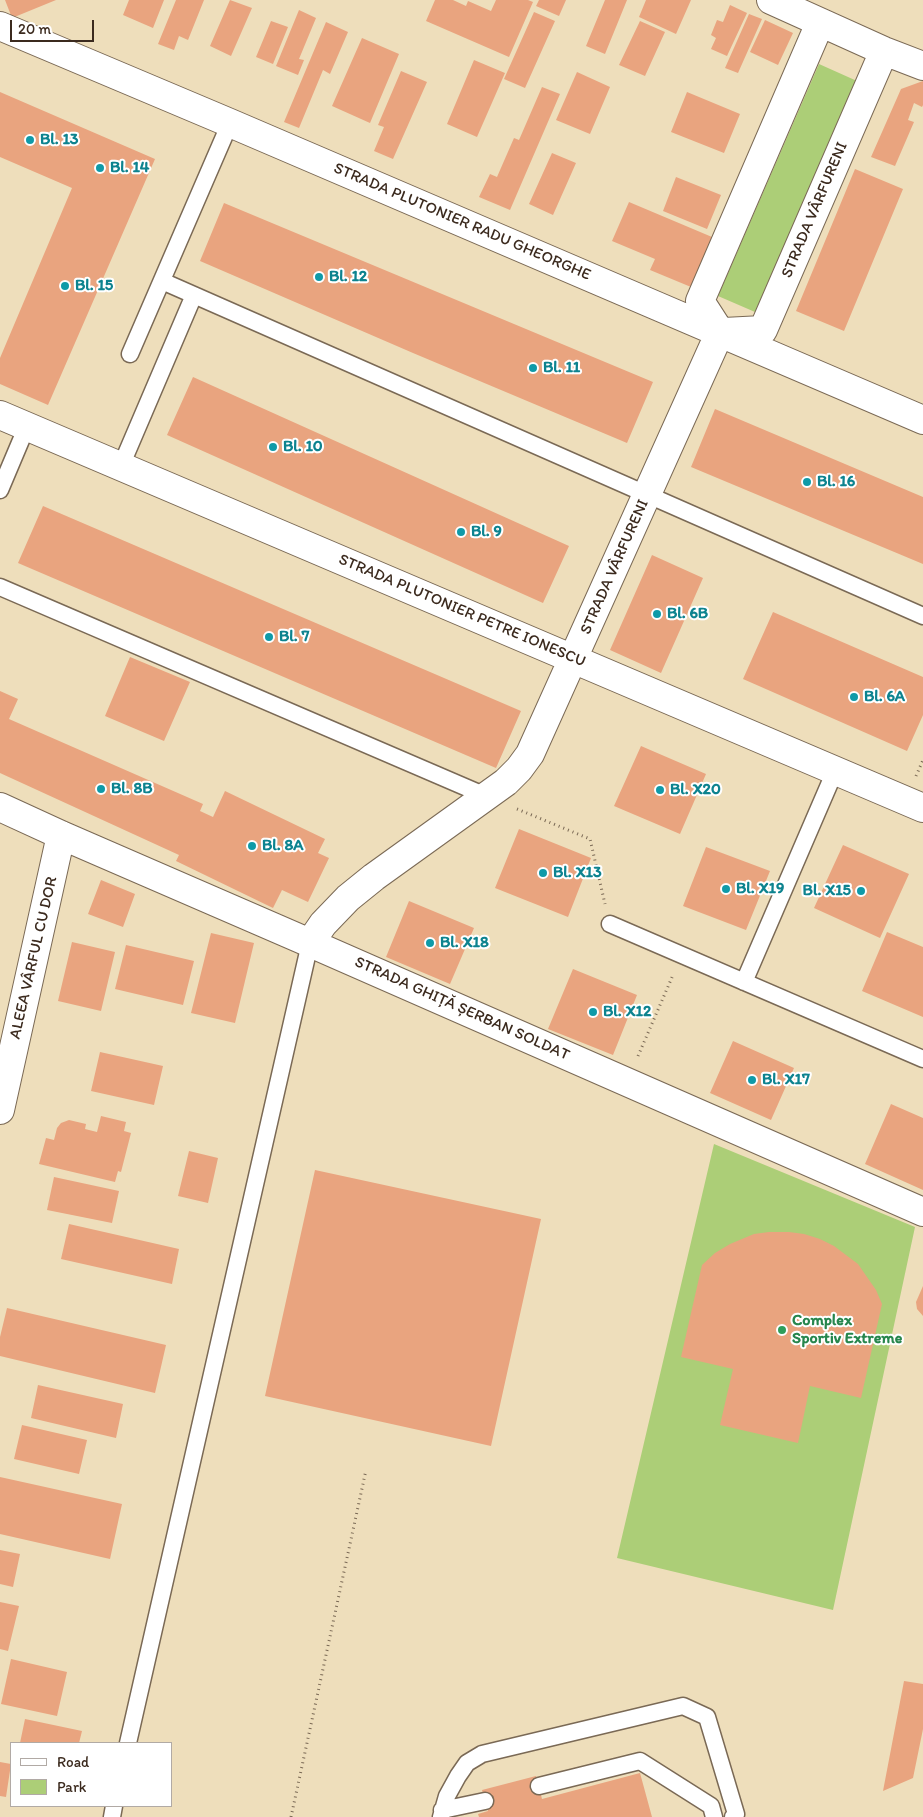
<!DOCTYPE html>
<html>
<head>
<meta charset="utf-8">
<style>
  body { margin:0 }
  #map { position:relative; width:923px; height:1817px; overflow:hidden; background:#eedebb; font-family:Itim,sans-serif }
  canvas { display:block }
  .legend { position:absolute; left:10px; top:1742px; width:162px; height:65px; box-sizing:border-box; background:#fff; border:1px solid #b1aaa5; margin:0; padding:6px 9px; list-style:none; font-size:15px; color:#3b2a1e }
  .legend li { display:flex; align-items:center; gap:10px; height:25px }
  .legend b { width:25px; border:1px solid #b1aaa5 }
  .scale { position:absolute; left:10px; top:20px; width:84px; height:22px; box-sizing:border-box; border:2px solid #3b2a1e; border-top:0; padding-left:6px; font-size:15px; line-height:18px; white-space:nowrap; color:#3b2a1e; -webkit-text-stroke:4px #fff; paint-order:stroke }
</style>
</head>
<body>
<div id="map">
<canvas width="923" height="1817"></canvas>
<ul class="legend">
<li><b style="height:6px;background:#fff"></b>Road</li>
<li><b style="height:14px;background:#acce77"></b>Park</li>
</ul>
<div class="scale">20 m</div>
</div>
<script>
const g = document.querySelector('canvas').getContext('2d');
g.lineJoin = 'round';
function fillPath(path, color) { g.fillStyle = color; g.fill(path, 'evenodd'); }
const toPath = rows => new Path2D(rows.map(r => 'M' + r).join(''));
function stroke(path, color, width, dash) { g.strokeStyle = color; g.lineWidth = width; g.lineCap = dash ? 'butt' : 'round'; g.setLineDash(dash || []); g.stroke(path); }
function write(font, color, halo, rows, align = 'center') {
  g.font = font + ' Itim,sans-serif'; g.lineWidth = 4; g.setLineDash([]); g.textBaseline = 'middle'; g.strokeStyle = halo; g.fillStyle = color; for (const [text, x, y, turn = 0] of rows) {
    g.save(); g.translate(x, y); g.rotate((+turn || 0) * Math.PI / 180); g.textAlign = isNaN(turn) ? turn : align; if (halo) g.strokeText(text, 0, 0); g.fillText(text, 0, 0); g.restore();
  }
}
fillPath(toPath([
  [819,64,857,81,755,312,718,296],
  [714,1144,915,1227,833,1610,617,1558]
]), '#acce77');
fillPath(toPath([
  [5,0,56,0,12,18],
  [129,0,164,0,153,28,123,15],
  [176,0,204,0,188,40,179,36,174,50,158,44],
  [230,0,252,8,231,56,210,46],
  [435,0,453,0,466,6,468,1,491,11,496,0,528,0,533,2,509,57,426,21],
  [539,0,566,0,559,16,536,6],
  [605,0,627,0,605,54,586,46],
  [646,0,691,0,676,34,639,17],
  [730,5,747,13,727,56,711,49,716,38,711,35,717,20,723,22],
  [299,10,316,18,299,59,304,60,298,75,276,66],
  [534,12,555,21,525,88,504,79],
  [749,14,762,19,738,73,725,68],
  [765,20,793,33,778,65,750,52],
  [271,21,288,27,273,64,256,57],
  [640,21,665,32,645,76,619,65],
  [326,22,348,32,330,74,323,70,299,128,284,122],
  [362,38,399,54,370,123,332,106],
  [474,60,505,73,477,137,447,124],
  [401,71,427,82,393,159,374,151,384,127,378,125],
  [577,72,610,87,590,134,556,120],
  [923,81,923,105,922,107,914,103,908,120,914,122,895,166,871,157,901,89],
  [542,87,560,94,510,210,479,197,490,174,497,177,514,138,519,140],
  [0,92,155,159,48,405,0,384,0,358,72,188,0,157],
  [687,92,740,114,724,153,671,132],
  [552,153,576,163,553,215,529,204],
  [855,169,903,189,844,331,796,311],
  [676,177,721,195,707,229,663,211],
  [629,202,712,237,691,287,650,270,655,259,612,241],
  [224,203,653,382,627,443,413,353,200,261],
  [193,377,569,546,543,603,167,435],
  [715,409,923,497,923,564,691,467],
  [43,506,521,711,496,768,18,563],
  [652,555,703,578,661,673,610,650],
  [773,612,923,677,923,715,907,751,743,679],
  [130,657,190,682,164,741,105,716],
  [0,691,18,699,9,719,203,804,200,811,213,817,225,791,325,839,318,853,329,858,308,902,282,890,273,908,176,861,179,855,0,773],
  [641,746,706,774,680,834,614,806],
  [519,829,591,858,568,917,495,888],
  [843,845,909,874,880,938,814,908],
  [706,847,770,871,746,930,683,906],
  [101,880,135,894,123,927,88,914],
  [409,901,474,928,450,984,386,957],
  [887,932,923,947,923,1017,862,991],
  [211,933,254,943,235,1023,191,1013],
  [72,942,115,952,101,1011,58,1001],
  [126,945,194,961,183,1005,115,989],
  [573,969,637,995,613,1055,548,1029],
  [733,1041,794,1068,771,1120,710,1093],
  [100,1052,163,1066,154,1105,91,1091],
  [891,1104,923,1118,923,1190,865,1164],
  [101,1116,126,1122,124,1131,131,1133,121,1172,118,1171,115,1182,39,1164,46,1138,54,1140,57,1128,61,1123,69,1120,86,1124,85,1129,97,1132],
  [189,1151,218,1158,208,1203,178,1196],
  [315,1170,541,1219,491,1446,265,1396],
  [54,1177,119,1191,112,1223,47,1210],
  [69,1224,179,1249,172,1284,61,1259],
  [769,1232,789,1232,804,1234,820,1239,834,1246,858,1264,876,1290,882,1304,861,1398,810,1386,798,1443,720,1425,733,1369,681,1357,702,1265,715,1253,730,1244,754,1234],
  [923,1286,923,1316,917,1309,916,1302],
  [7,1308,166,1345,155,1393,0,1356,0,1337],
  [38,1385,123,1404,116,1438,31,1418],
  [22,1425,87,1440,79,1474,14,1459],
  [0,1477,122,1504,110,1559,0,1534],
  [0,1550,20,1554,13,1587,0,1584],
  [0,1602,19,1606,8,1651,0,1649],
  [11,1659,67,1672,57,1716,1,1704],
  [904,1681,923,1684,923,1729,913,1778,883,1791],
  [25,1719,82,1731,79,1743,20,1743],
  [0,1762,11,1764,6,1797,0,1796],
  [640,1773,652,1817,479,1817,478,1814,488,1811,482,1790,536,1776,542,1799]
]), '#e9a47f');
const service = toPath([
  [162,281,923,616],
  [130,354,230,123],
  [121,466,194,295],
  [0,490,27,426],
  [0,587,486,796],
  [610,924,923,1059],
  [744,982,835,771],
  [128,1743,310,943],
  [539,1786,640,1761,711,1806,714,1817],
  [442,1810,485,1801],
  [112,1817,114,1806],
  [441,1817,447,1796,458,1776,467,1763,482,1754,683,1706,707,1717,736,1814,733,1817]
]);
const minor = toPath([
  [771,0,884,51,923,66],
  [0,26,230,123,923,420],
  [720,332,700,301,820,23],
  [724,332,763,330,884,51],
  [0,415,923,808],
  [0,807,61,835,310,943,923,1212],
  [310,943,323,924,348,898,374,877,506,782,519,769,530,754,720,332],
  [0,1110,61,835]
]);
stroke(service, '#7a6955', 19);
stroke(minor, '#7a6955', 30);
stroke(toPath([
  [916,776,923,760],
  [517,809,590,839,605,904],
  [638,1056,673,975],
  [291,1817,366,1470]
]), '#7a6955', 3, [1, 4]);
stroke(service, '#fff', 16);
stroke(minor, '#fff', 28);
for (const [x, y, r, color] of [
  [30,140,5,"#0f9aa8"],
  [100,168,5,"#0f9aa8"],
  [319,277,5,"#0f9aa8"],
  [65,286,5,"#0f9aa8"],
  [533,368,5,"#0f9aa8"],
  [273,447,5,"#0f9aa8"],
  [807,482,5,"#0f9aa8"],
  [461,532,5,"#0f9aa8"],
  [657,614,5,"#0f9aa8"],
  [269,637,5,"#0f9aa8"],
  [854,697,5,"#0f9aa8"],
  [101,789,5,"#0f9aa8"],
  [660,790,5,"#0f9aa8"],
  [252,846,5,"#0f9aa8"],
  [543,873,5,"#0f9aa8"],
  [726,889,5,"#0f9aa8"],
  [861,891,5,"#0f9aa8"],
  [430,943,5,"#0f9aa8"],
  [593,1012,5,"#0f9aa8"],
  [752,1080,5,"#0f9aa8"],
  [782,1330,5,"#2e9e5b"]
]) { const dot = new Path2D(); dot.arc(x, y, r, 0, 2 * Math.PI); g.fillStyle = color; g.fill(dot); stroke(dot, '#fff', 2); }
write('bold 16px', '#0d838f', '#fff', [
  ["Bl. 13",40,140],
  ["Bl. 14",110,168],
  ["Bl. 12",329,277],
  ["Bl. 15",75,286],
  ["Bl. 11",543,368],
  ["Bl. 10",283,447],
  ["Bl. 16",817,482],
  ["Bl. 9",471,532],
  ["Bl. 6B",667,614],
  ["Bl. 7",279,637],
  ["Bl. 6A",864,697],
  ["Bl. 8B",111,789],
  ["Bl. X20",670,790],
  ["Bl. 8A",262,846],
  ["Bl. X13",553,873],
  ["Bl. X19",736,889],
  ["Bl. X15",851,891,"right"],
  ["Bl. X18",440,943],
  ["Bl. X12",603,1012],
  ["Bl. X17",762,1080]
], 'left');
write('16px', '#3b2a1e', '#fff', [
  ["STRADA VÂRFURENI",815,210,-67],
  ["STRADA PLUTONIER RADU GHEORGHE",462,222,23],
  ["STRADA VÂRFURENI",615,567,-66],
  ["STRADA PLUTONIER PETRE IONESCU",462,611,23],
  ["ALEEA VÂRFUL CU DOR",34,958,-77],
  ["STRADA GHIȚĂ ȘERBAN SOLDAT",462,1009,24]
]);
write('bold 16px', '#27864d', '#fff', [
  ["Complex",792,1321],
  ["Sportiv Extreme",792,1339]
], 'left');
</script>
</body>
</html>
